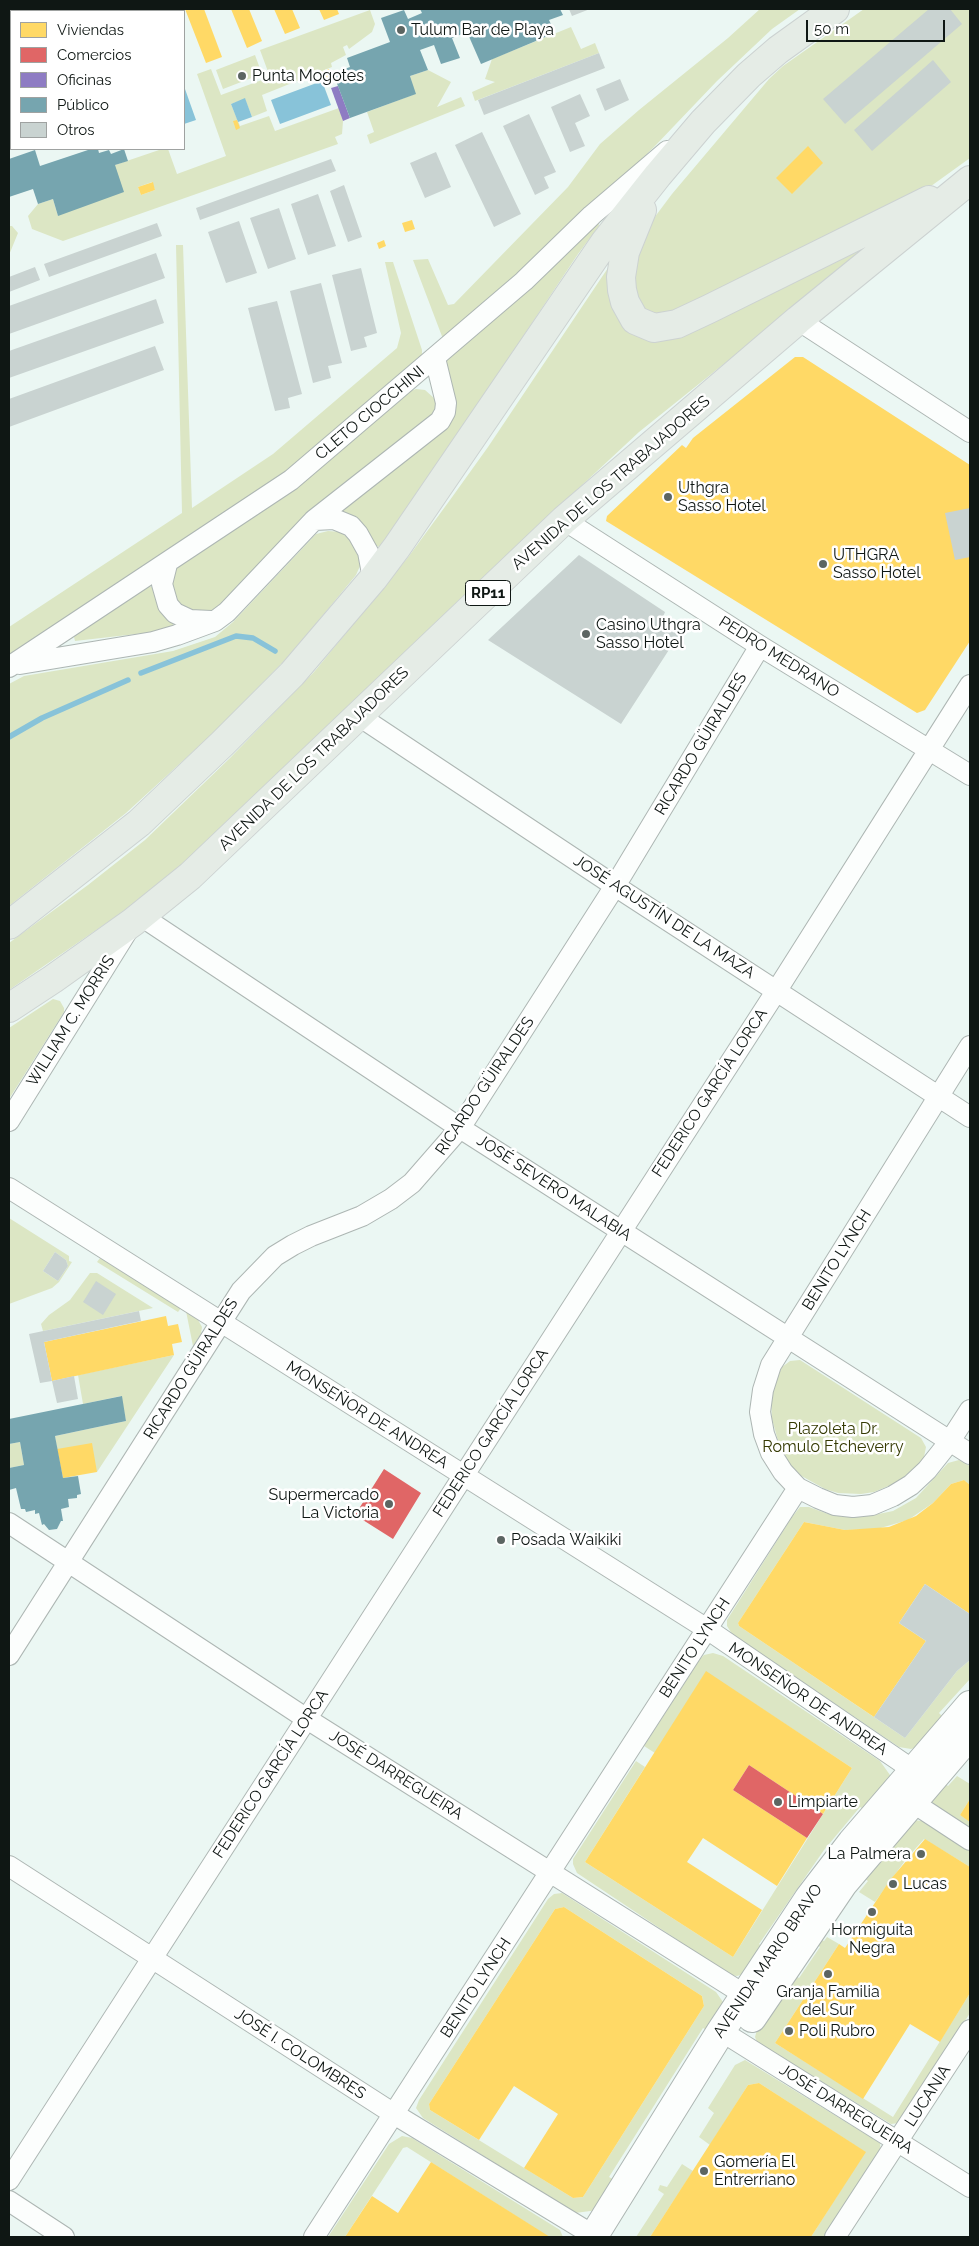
<!DOCTYPE html>
<html>
<head>
<meta charset="utf-8">
<style>
  body { margin:0 }
  #map { position:relative; width:979px; height:2246px; overflow:hidden; background:#ebf7f3; font-family:Raleway,sans-serif }
  canvas { display:block }
  .frame { position:absolute; inset:0; border:10px solid #0f1714; pointer-events:none }
  .legend { position:absolute; left:10px; top:10px; width:175px; height:140px; box-sizing:border-box; background:#fff; border:1px solid #9fa2a1; margin:0; padding:6px 9px; list-style:none; font-size:15px; color:#0f1714 }
  .legend li { display:flex; align-items:center; gap:10px; height:25px }
  .legend b { width:25px; border:1px solid #9fa2a1 }
  .scale { position:absolute; left:806px; top:20px; width:139px; height:22px; box-sizing:border-box; border:2px solid #0f1714; border-top:0; padding-left:6px; font-size:15px; line-height:18px; white-space:nowrap; color:#0f1714; -webkit-text-stroke:4px #fff; paint-order:stroke }
</style>
</head>
<body>
<div id="map">
<canvas width="979" height="2246"></canvas>
<div class="frame"></div>
<ul class="legend">
<li><b style="height:14px;background:#ffd966"></b>Viviendas</li>
<li><b style="height:14px;background:#e06666"></b>Comercios</li>
<li><b style="height:14px;background:#8e7cc3"></b>Oficinas</li>
<li><b style="height:14px;background:#76a5af"></b>Público</li>
<li><b style="height:14px;background:#c9d3d1"></b>Otros</li>
</ul>
<div class="scale">50 m</div>
</div>
<script>
const g = document.querySelector('canvas').getContext('2d');
g.lineJoin = 'round';
function fillPath(path, color) { g.fillStyle = color; g.fill(path, 'evenodd'); }
const toPath = rows => new Path2D(rows.map(r => 'M' + r).join(''));
function stroke(path, color, width, dash) { g.strokeStyle = color; g.lineWidth = width; g.lineCap = dash ? 'butt' : 'round'; g.setLineDash(dash || []); g.stroke(path); }
function write(font, color, halo, rows, align = 'center') {
  g.font = font + ' Raleway,sans-serif'; g.lineWidth = 5; g.setLineDash([]); g.textBaseline = 'middle'; g.strokeStyle = halo; g.fillStyle = color; for (const [text, x, y, turn = 0] of rows) {
    g.save(); g.translate(x, y); g.rotate((+turn || 0) * Math.PI / 180); g.textAlign = isNaN(turn) ? turn : align; if (halo) g.strokeText(text, 0, 0); g.fillText(text, 0, 0); g.restore();
  }
}
fillPath(toPath([
  [760,9,800,9,772,29,717,81,654,147,519,278,443,339,413,260,428,259,448,305,454,304,568,187,600,144,639,110,728,38],
  [864,9,970,9,970,158,920,194,657,321,630,298,628,289,645,230,672,194,769,79,783,66],
  [370,10,375,24,372,32,349,49,347,45,343,47,346,55,331,63,332,67,262,95,267,111,252,117,245,99,231,104,240,126,269,116,275,131,339,108,343,121,342,134,335,137,338,144,63,241,32,229,28,216,38,204,53,199,58,216,115,165,162,149,168,149,177,174,226,156,197,74,211,69,221,95,270,77,260,50],
  [152,182,155,190,141,195,138,187],
  [571,27,581,49,595,43,599,53,475,101,472,92,495,82,485,79,492,59],
  [255,55,262,74,223,89,216,70],
  [428,70,451,82,437,107,461,97,465,106,370,144,367,135,374,132,367,112,415,94,410,76],
  [598,221,599,226,578,254,384,545,381,548,377,546,339,512,430,440,446,358],
  [9,226,12,226,18,233,9,255],
  [881,238,639,432,460,599,212,840,137,902,9,990,9,943,88,885,145,840,230,758,314,672,409,556,450,500,488,447,618,253,634,329],
  [176,245,183,245,192,508,273,454,397,348,401,333,385,262,393,262,422,350,422,354,420,359,286,475,9,657,9,627,182,513],
  [416,389,425,390,434,398,436,403,435,414,287,535,218,606,208,613,190,614,168,592,174,568,408,392],
  [328,531,341,532,351,541,359,558,360,566,356,575,292,653,210,736,126,813,9,906,9,684,24,676,173,651,215,637,233,622,316,534],
  [149,586,155,588,173,621,173,627,145,633,75,641,74,637,78,633],
  [53,999,60,1001,64,1008,64,1012,9,1099,9,1028],
  [9,1218,69,1256,69,1261,72,1262,59,1282,52,1288,9,1304],
  [55,1252,66,1260,68,1266,58,1281,43,1271],
  [100,1258,181,1308,178,1312,97,1262],
  [90,1273,97,1273,153,1308,43,1331,41,1324,49,1315,70,1300],
  [186,1311,197,1318,202,1327,201,1334,193,1346],
  [174,1355,97,1472,57,1449,55,1436,126,1421,121,1396,83,1404,78,1375],
  [800,1360,921,1438,926,1447,924,1457,921,1462,898,1482,874,1492,861,1494,838,1493,825,1489,798,1474,791,1466,780,1448,772,1419,771,1400,772,1389,782,1367,790,1361],
  [20,1442,24,1465,9,1468,9,1444],
  [959,1460,970,1466,970,1485,964,1480,951,1484,933,1503,908,1520,877,1529,845,1530,804,1522,738,1623,739,1626,905,1738,957,1671,970,1660,970,1679,939,1713,945,1719,917,1747,911,1749,899,1747,732,1634,727,1626,727,1620,792,1517,800,1507,809,1507,828,1514,846,1517,869,1516,893,1511,916,1498,948,1463],
  [713,1653,723,1656,880,1761,890,1775,890,1779,867,1811,860,1807,824,1850,759,1944,765,1948,744,1974,737,1976,730,1975,577,1873,573,1864,573,1859,636,1761,645,1767,585,1862,733,1957,852,1768,706,1672,655,1753,644,1746,700,1659,704,1655],
  [957,1776,970,1784,970,1799,960,1815,970,1821,970,1829,934,1805,932,1801,932,1797,942,1781,948,1786],
  [913,1820,922,1821,970,1851,970,1867,924,1839,907,1858,875,1902,859,1892,868,1881,862,1877],
  [562,1893,716,1992,723,2002,724,2005,710,2032,703,2028,609,2177,616,2181,598,2210,575,2213,423,2118,416,2108,419,2100,548,1899,554,1894],
  [564,1907,702,1996,704,2006,583,2197,573,2198,430,2110,429,2104,555,1909],
  [827,1937,839,1944,775,2043,893,2117,970,1993,970,2013,899,2123,891,2124,757,2042,755,2037,757,2030,793,1974,799,1978,820,1947,815,1943,819,1938,824,1941],
  [745,2060,880,2143,881,2152,825,2237,811,2237,865,2152,759,2083,748,2085,710,2145,699,2137,714,2113,708,2108,735,2065],
  [402,2136,412,2138,560,2230,563,2237,549,2237,407,2147,403,2148,345,2237,328,2237,389,2144],
  [682,2164,693,2171,650,2237,636,2237,664,2194,658,2190,660,2185,667,2187]
]), '#dce6c4');
fillPath(toPath([
  [322,81,331,105,280,124,271,100],
  [185,89,196,120,184,124,184,90],
  [245,98,252,117,238,122,231,104]
]), '#88c3d9');
fillPath(toPath([
  [9,9,24,9,24,11,11,11,11,35,9,28],
  [48,9,68,9,69,11,49,11],
  [93,9,113,9,114,11,94,11],
  [139,9,158,9,159,11,140,11],
  [185,9,204,9,222,57,206,63],
  [231,9,249,9,262,41,247,48],
  [274,9,292,9,300,28,285,34],
  [319,9,337,9,339,14,324,20],
  [329,69,331,76,323,79,321,72],
  [9,92,11,98,11,136,9,137],
  [237,120,240,128,236,130,233,121],
  [808,146,823,163,792,194,776,178],
  [153,182,155,190,141,195,138,187],
  [412,220,415,229,405,232,402,223],
  [384,240,386,246,379,249,377,243],
  [795,357,803,357,970,465,970,641,925,710,917,713,606,521,607,516,682,445,686,448,693,438],
  [166,1316,168,1326,178,1324,182,1342,172,1344,174,1355,52,1381,44,1342],
  [92,1443,97,1472,63,1478,57,1449],
  [964,1480,970,1485,970,1614,925,1584,899,1623,926,1641,874,1717,739,1626,738,1623,804,1522,845,1530,889,1527,916,1516,933,1503,951,1484],
  [706,1671,852,1768,823,1814,749,1765,733,1790,807,1838,777,1886,703,1838,687,1862,762,1910,733,1957,585,1862],
  [970,1799,970,1822,960,1815],
  [925,1839,970,1867,970,1993,940,2042,910,2024,863,2099,775,2043,839,1944,845,1948,890,1880],
  [564,1907,702,1996,704,2006,583,2197,573,2198,524,2168,558,2114,514,2086,479,2140,430,2110,429,2104,555,1909],
  [759,2083,866,2152,811,2237,650,2237,748,2085],
  [431,2162,477,2191,550,2237,345,2237,372,2196,398,2213]
]), '#ffd966');
fillPath(toPath([
  [384,1469,421,1493,393,1539,355,1515],
  [749,1765,823,1814,807,1838,733,1790]
]), '#e06666');
fillPath(toPath([
  [338,86,350,118,343,121,331,88]
]), '#8e7cc3');
fillPath(toPath([
  [420,9,560,9,563,15,549,20,555,33,481,64,467,32,452,38,460,58,441,64,434,45,420,50,428,70,410,76,416,94,350,118,333,73,350,67,347,58,390,42,381,18,404,10,408,19,422,13],
  [91,149,98,149,99,153,109,150,111,154,124,149,128,161,115,165,124,192,58,216,53,199,38,204,33,189,9,197,9,159,35,150,40,166],
  [122,1396,126,1421,55,1436,63,1478,78,1476,81,1494,77,1495,77,1498,68,1499,69,1507,61,1509,63,1521,61,1521,57,1529,49,1530,44,1524,42,1525,39,1513,35,1514,35,1510,26,1512,25,1509,21,1509,16,1488,9,1490,9,1468,24,1465,20,1442,9,1444,9,1419]
]), '#76a5af');
stroke(toPath([
  [141,673,236,636,253,638,275,651],
  [9,737,42,718,128,680]
]), '#88c3d9', 5.5);
fillPath(toPath([
  [569,9,590,9,572,16],
  [929,9,950,9,962,24,845,124,823,99],
  [599,53,605,68,484,115,478,100],
  [933,60,951,82,872,151,854,130],
  [620,79,629,100,605,111,596,89],
  [580,94,590,116,575,123,585,146,570,152,551,107],
  [529,114,556,172,544,177,549,188,535,195,503,126],
  [482,132,521,214,494,227,455,145],
  [436,152,451,187,425,198,410,163],
  [331,159,336,171,200,220,196,208],
  [344,185,362,237,348,242,330,191],
  [318,194,336,246,308,255,291,204],
  [279,208,296,259,268,269,250,218],
  [239,221,257,273,226,283,208,232],
  [157,223,162,236,49,277,44,264],
  [156,253,165,278,9,334,9,306],
  [35,267,40,280,9,292,9,277],
  [361,268,377,333,364,337,367,347,351,351,332,275],
  [321,283,342,363,328,366,331,378,313,383,290,291],
  [156,299,164,323,9,378,9,351],
  [277,301,302,394,288,398,290,408,275,411,248,308],
  [155,346,164,370,9,427,9,399],
  [970,508,970,557,955,560,945,513],
  [579,555,665,612,663,617,680,629,685,625,621,724,488,640],
  [55,1252,66,1260,68,1266,58,1281,43,1271],
  [96,1281,116,1294,103,1315,83,1302],
  [139,1311,141,1321,44,1342,52,1381,40,1383,29,1334],
  [74,1376,78,1399,57,1403,52,1381],
  [925,1584,970,1614,970,1660,957,1671,905,1738,874,1717,926,1641,899,1623]
]), '#c9d3d1');
const minor = toPath([
  [798,320,970,432],
  [314,520,440,421,445,412,446,403,435,358],
  [564,520,760,646,970,775],
  [167,564,162,584,168,605,175,613,190,620,211,621],
  [20,664,153,642,177,635,215,621,227,612,314,520,334,519,351,526,358,534,368,552,373,579],
  [9,667,291,480,524,281,592,215,667,151],
  [359,716,615,886,970,1117],
  [141,916,460,1128,970,1454],
  [970,1046,771,1365,763,1390,760,1412,764,1434,771,1453,783,1472,798,1488,818,1498,835,1505,853,1507,872,1505,893,1496,911,1485,927,1470,950,1441,970,1410],
  [9,1121,128,930],
  [9,1188,707,1629,913,1770,912,1802,970,1840],
  [9,1523,307,1719,756,2002],
  [9,1655,241,1291,275,1256,293,1245,311,1236,362,1216,391,1199,412,1183,460,1128,615,886,760,646],
  [9,1866,394,2114,596,2237],
  [721,2031,970,2187],
  [9,2180,777,990,970,685],
  [9,2201,64,2237],
  [314,2237,798,1488],
  [835,2237,970,2030]
]);
const secondary = toPath([
  [752,2018,843,1884,970,1735],
  [593,2237,721,2031,809,1898,852,1842,970,1705]
]);
const primary = toPath([
  [642,210,625,252,621,277,622,290,625,302,635,320,654,328,677,324,709,309,929,200],
  [9,925,139,823,222,744,292,674,373,579,397,547,605,242,658,175,703,122,749,75,778,50,835,9],
  [9,1008,53,979,133,922,190,876,564,520,798,320,970,180]
]);
stroke(minor, '#adb6b3', 22);
stroke(secondary, '#adb6b3', 30);
stroke(primary, '#ccd2d1', 30);
stroke(minor, '#fcfefd', 20);
stroke(secondary, '#fcfefd', 28);
stroke(primary, '#e5ece6', 28);
for (const [x, y, r, color] of [
  [401,30,5,"#5c6562"],
  [242,76,5,"#5c6562"],
  [668,497,5,"#5c6562"],
  [823,564,5,"#5c6562"],
  [586,634,5,"#5c6562"],
  [389,1504,5,"#5c6562"],
  [501,1540,5,"#5c6562"],
  [778,1802,5,"#5c6562"],
  [921,1854,5,"#5c6562"],
  [893,1884,5,"#5c6562"],
  [872,1912,5,"#5c6562"],
  [828,1974,5,"#5c6562"],
  [789,2031,5,"#5c6562"],
  [704,2171,5,"#5c6562"]
]) { const dot = new Path2D(); dot.arc(x, y, r, 0, 2 * Math.PI); g.fillStyle = color; g.fill(dot); stroke(dot, '#fff', 2); }
for (const [x, y, w] of [
  [488,593,45]
]) { const box = new Path2D(); box.roundRect(x - w / 2, y - 12.5, w, 25, 4); g.fillStyle = '#fff'; g.fill(box); stroke(box, '#0f1714', 1); }
write('bold 15px', '#0f1714', null, [
  ["RP11",488,593]
]);
write('16px', '#0f1714', '#fff', [
  ["Tulum Bar de Playa",411,30],
  ["Punta Mogotes",252,76],
  ["Uthgra",678,488],
  ["Sasso Hotel",678,506],
  ["UTHGRA",833,555],
  ["Sasso Hotel",833,573],
  ["Casino Uthgra",596,625],
  ["Sasso Hotel",596,643],
  ["Supermercado",379,1495,"right"],
  ["La Victoria",379,1513,"right"],
  ["Posada Waikiki",511,1540],
  ["Limpiarte",788,1802],
  ["La Palmera",911,1854,"right"],
  ["Lucas",903,1884],
  ["Hormiguita",872,1930,"center"],
  ["Negra",872,1948,"center"],
  ["Granja Familia",828,1992,"center"],
  ["del Sur",828,2010,"center"],
  ["Poli Rubro",799,2031],
  ["Gomería El",714,2162],
  ["Entrerriano",714,2180]
], 'left');
write('16px', '#0f1714', '#fff', [
  ["CLETO CIOCCHINI",370,413,-40],
  ["AVENIDA DE LOS TRABAJADORES",611,483,-41],
  ["PEDRO MEDRANO",779,657,32],
  ["RICARDO GÜIRALDES",701,744,-59],
  ["AVENIDA DE LOS TRABAJADORES",314,759,-44],
  ["JOSÉ AGUSTÍN DE LA MAZA",664,917,33],
  ["WILLIAM C. MORRIS",71,1021,-58],
  ["RICARDO GÜIRALDES",485,1086,-56],
  ["FEDERICO GARCÍA LORCA",710,1093,-57],
  ["JOSÉ SEVERO MALABIA",554,1188,33],
  ["BENITO LYNCH",837,1260,-58],
  ["RICARDO GÜIRALDES",191,1369,-58],
  ["MONSEÑOR DE ANDREA",367,1415,32],
  ["FEDERICO GARCÍA LORCA",491,1433,-57],
  ["BENITO LYNCH",695,1648,-57],
  ["MONSEÑOR DE ANDREA",808,1699,34],
  ["FEDERICO GARCÍA LORCA",271,1774,-57],
  ["JOSÉ DARREGUEIRA",396,1775,32],
  ["AVENIDA MARIO BRAVO",768,1961,-56],
  ["BENITO LYNCH",476,1988,-57],
  ["JOSÉ I. COLOMBRES",300,2054,33],
  ["LUCANIA",928,2096,-57],
  ["JOSÉ DARREGUEIRA",846,2109,32]
]);
write('16px', '#353a03', '#fff', [
  ["Plazoleta Dr.",833,1429],
  ["Romulo Etcheverry",833,1447]
]);
</script>
</body>
</html>
